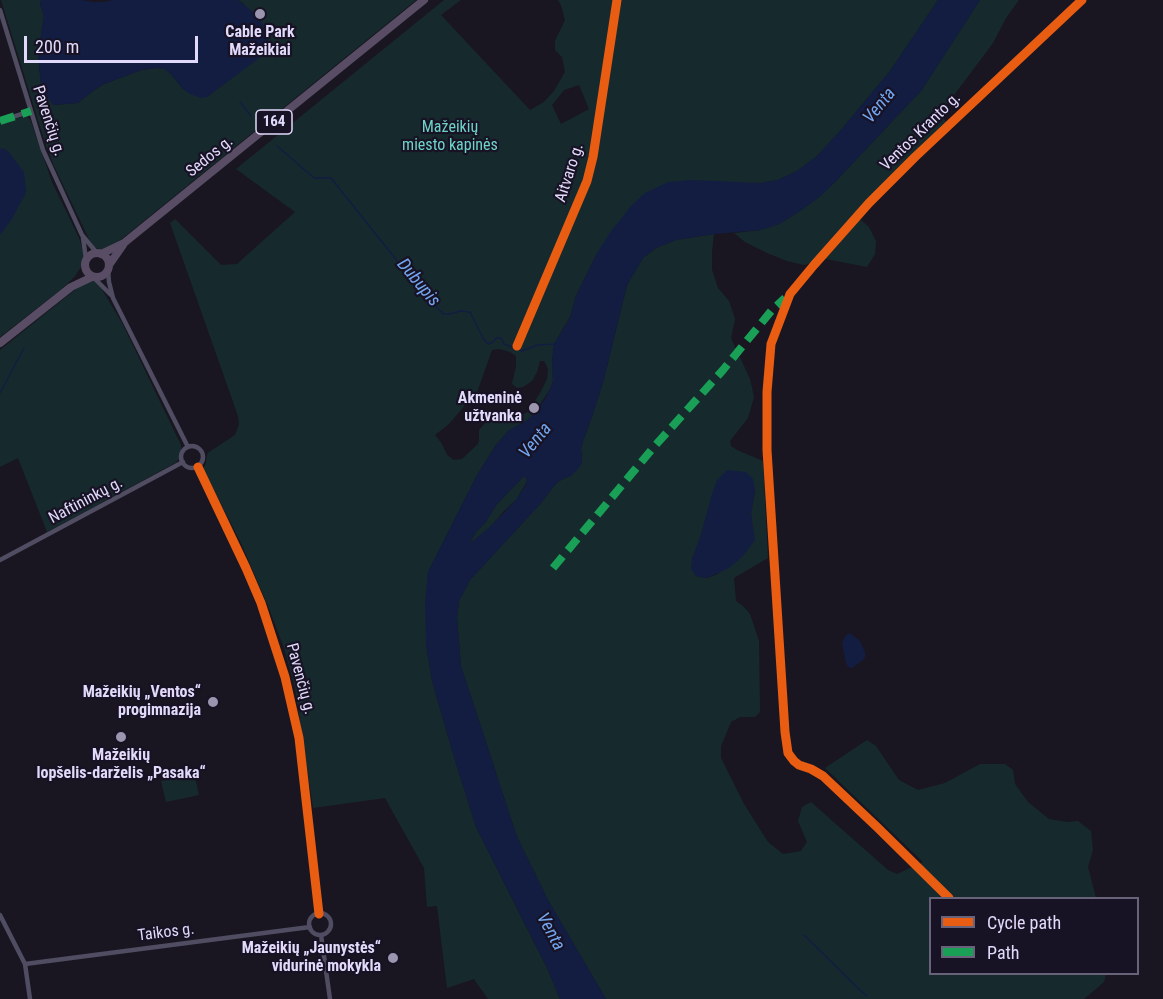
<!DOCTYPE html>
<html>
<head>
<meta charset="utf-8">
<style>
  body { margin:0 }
  #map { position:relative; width:1163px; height:999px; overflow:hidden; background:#191621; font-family:"Roboto Condensed",sans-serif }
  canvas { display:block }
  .legend { position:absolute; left:929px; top:897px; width:210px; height:78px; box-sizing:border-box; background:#181225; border:2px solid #69627b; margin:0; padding:8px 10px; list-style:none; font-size:18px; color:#e2dafb }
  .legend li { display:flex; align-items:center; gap:12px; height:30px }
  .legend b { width:30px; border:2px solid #69627b }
  .scale { position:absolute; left:24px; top:36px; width:174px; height:27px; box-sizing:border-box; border:3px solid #e2dafb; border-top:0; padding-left:8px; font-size:18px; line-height:21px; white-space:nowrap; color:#e2dafb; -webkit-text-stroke:4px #181225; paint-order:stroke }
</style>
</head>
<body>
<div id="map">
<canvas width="1163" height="999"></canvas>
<ul class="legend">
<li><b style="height:8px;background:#e95d12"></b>Cycle path</li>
<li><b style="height:8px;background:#1a9f57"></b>Path</li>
</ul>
<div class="scale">200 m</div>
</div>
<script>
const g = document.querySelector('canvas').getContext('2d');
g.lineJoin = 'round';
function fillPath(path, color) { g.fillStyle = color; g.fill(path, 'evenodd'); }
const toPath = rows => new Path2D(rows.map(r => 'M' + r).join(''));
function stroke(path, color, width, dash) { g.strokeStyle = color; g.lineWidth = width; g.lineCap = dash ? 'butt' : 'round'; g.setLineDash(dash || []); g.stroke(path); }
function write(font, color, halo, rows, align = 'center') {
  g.font = font + ' "Roboto Condensed",sans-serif'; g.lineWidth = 4.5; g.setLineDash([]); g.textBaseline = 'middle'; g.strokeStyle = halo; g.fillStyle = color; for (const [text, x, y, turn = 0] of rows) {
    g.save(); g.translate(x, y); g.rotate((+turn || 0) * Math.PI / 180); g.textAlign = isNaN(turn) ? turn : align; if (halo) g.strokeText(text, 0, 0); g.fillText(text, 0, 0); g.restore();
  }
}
fillPath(toPath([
  [1,0,41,0,40,4,44,16,38,54,41,85,44,93,54,105,78,103,93,91,104,84,142,70,157,68,165,69,170,73,183,89,207,97,268,50,268,40,266,35,244,4,238,0,416,0,113,246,103,251,95,247,89,239,54,166,46,146],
  [444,0,461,0,441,15,530,110,544,102,554,91,565,72,562,57,555,50,555,41,565,20,561,5,558,0,938,0,890,71,840,131,817,156,797,171,778,180,761,183,739,183,596,255,576,296,570,317,554,344,552,362,553,381,550,389,533,415,526,421,508,431,496,445,477,475,428,572,426,644,432,681,454,757,476,827,548,970,560,999,488,999,474,979,447,988,437,906,427,907,424,868,385,798,313,808,295,688,284,648,268,606,241,543,203,469,206,463,207,455,209,452,235,435,239,424,238,416,170,223,175,219,221,265,237,264,295,212,236,169],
  [579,85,589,109,561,124,552,105,564,90],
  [499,349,510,352,516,356,516,366,512,384,517,388,523,387,532,381,537,372,540,361,544,361,548,369,547,379,540,393,528,412,522,415,516,416,507,410,500,410,494,413,479,430,479,440,478,444,462,459,454,460,447,455,442,444,435,435,449,424,466,404,476,395,492,350],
  [980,0,1019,0,1006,18,993,43,940,114,947,123,854,214,869,227,876,241,875,254,867,267,826,259,804,265,787,261,767,253,745,242,734,233,761,230,779,224,797,213,818,198,834,183,921,91],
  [25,116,30,119,52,182,79,238,84,254,81,267,75,276,64,287,0,337,0,124],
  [714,234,712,252,712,270,718,288,729,301,735,319,731,338,750,379,754,397,748,418,730,441,731,446,737,450,763,461,768,558,734,578,736,601,744,607,750,614,759,641,760,712,755,717,740,717,731,722,721,746,721,758,744,804,768,842,783,854,801,851,807,842,798,821,802,807,811,802,888,870,897,874,923,862,825,768,867,740,876,746,899,780,918,790,945,783,980,764,1005,764,1013,770,1015,784,1028,802,1049,819,1067,822,1078,821,1091,831,1093,850,1088,867,1096,898,930,898,930,974,1106,974,1104,982,1084,999,606,999,548,900,517,837,461,666,457,618,459,601,470,580,542,502,553,487,559,481,572,475,582,462,581,448,583,441,592,417,604,379,627,285,643,258,656,248,676,240],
  [755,490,751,514,752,523,718,574,707,578,696,576,692,559,700,538,708,511],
  [92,280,95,281,101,288,122,323,181,445,181,453,179,459,175,463,47,532,18,458,0,467,0,350,81,285],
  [523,477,525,477,527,481,525,485,516,500,505,510,492,525,468,546,476,532,485,523,497,504],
  [194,773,199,795,166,802,161,781]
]), '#162a2d');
fillPath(toPath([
  [41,0,81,0,94,2,104,2,113,0,238,0,258,16,263,25,269,45,268,50,262,56,207,97,201,98,190,94,183,89,170,73,165,69,157,68,142,70,104,84,93,91,78,103,53,105,44,93,41,85,38,54,44,16,40,4],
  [938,0,980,0,921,91,834,183,818,198,797,213,779,224,761,230,714,234,676,240,656,248,643,258,627,285,604,379,592,417,583,441,581,448,582,462,580,467,572,475,559,481,553,487,542,502,470,580,459,601,457,618,461,666,517,837,548,900,606,999,560,999,548,970,476,827,454,757,432,681,426,644,425,602,428,572,477,475,496,445,508,431,526,421,533,415,545,399,550,389,553,381,552,362,554,344,570,318,576,296,596,255,609,234,631,206,645,193,668,182,691,180,761,183,778,180,797,171,817,156,840,131,890,71],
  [523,477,525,477,527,481,526,485,516,500,492,525,469,544,476,532,485,523,497,504],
  [3,148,8,151,24,172,26,191,25,195,21,202,12,219,0,235,0,149],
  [727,470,746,472,753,479,755,490,751,514,755,540,743,556,729,568,707,578,696,576,691,569,692,559,700,538,712,494,717,480],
  [850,633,860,641,865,652,865,657,863,660,852,668,848,667,846,663,842,644,845,636]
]), '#131d41');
stroke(toPath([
  [240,102,251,116],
  [277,146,314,178,331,178,402,267,443,314,450,314,460,311,470,312,483,338,488,344,493,342,496,338,501,338,504,344,522,351,538,345,554,344],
  [0,393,24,348],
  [804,935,861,991,867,996]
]), '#131d41', 1.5);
stroke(toPath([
  [0,10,43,150,82,235,97,253],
  [0,121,31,111],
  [83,238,86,259],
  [108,271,109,282,113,298,188,447],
  [94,278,111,295],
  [517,346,587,181,593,157,617,0],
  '181 457a11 11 0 1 1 22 0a11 11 0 1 1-22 0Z',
  [198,467,246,568,261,603,285,677,299,738,319,914],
  [0,560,183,462],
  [949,898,877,827,823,776,811,769,799,765,794,761,788,753,785,732,767,450,767,392,771,344,790,294,814,265,869,203,915,157,1082,0],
  '309 924a11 11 0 1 1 22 0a11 11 0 1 1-22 0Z',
  [0,915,25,964,30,999],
  [321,935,330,999],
  [25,964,310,927]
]), '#504c61', 4.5);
stroke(toPath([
  '85 265a12 12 0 1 1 24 0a12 12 0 1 1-24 0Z',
  [101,254,124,243,424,0],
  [109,265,123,245],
  [0,343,71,287,92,277]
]), '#594d65', 8);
stroke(toPath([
  [0,121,31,111],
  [553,568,653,448,723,370,772,310,785,298]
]), '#1a9f57', 8, [15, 8]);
stroke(toPath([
  [517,346,587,181,593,157,617,0],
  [198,467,246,568,261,603,285,677,299,738,319,914],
  [949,898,877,827,823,776,811,769,799,765,794,761,788,753,785,732,767,450,767,392,771,344,790,294,814,265,869,203,915,157,1082,0]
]), '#e95d12', 9);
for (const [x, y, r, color] of [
  [260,14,6,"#9c95af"],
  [534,408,6,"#9c95af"],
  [213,702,6,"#9c95af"],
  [121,737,6,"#9c95af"],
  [393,958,6,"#9c95af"]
]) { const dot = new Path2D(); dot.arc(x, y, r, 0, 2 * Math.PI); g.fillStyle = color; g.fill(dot); stroke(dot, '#181225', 2); }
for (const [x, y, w] of [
  [274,122,36]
]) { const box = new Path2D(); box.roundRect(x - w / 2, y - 12, w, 24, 4.5); g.fillStyle = '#181225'; g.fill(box); stroke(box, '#e2dafb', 1.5); }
write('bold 15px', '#e2dafb', null, [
  ["164",274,122]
]);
write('bold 16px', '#e2dafb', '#181225', [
  ["Cable Park",260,33,"center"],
  ["Mažeikiai",260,51,"center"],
  ["Akmeninė",522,399],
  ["užtvanka",522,417],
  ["Mažeikių „Ventos“",201,693],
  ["progimnazija",201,711],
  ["Mažeikių",121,756,"center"],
  ["lopšelis-darželis „Pasaka“",121,774,"center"],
  ["Mažeikių „Jaunystės“",381,949],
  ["vidurinė mokykla",381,967]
], 'right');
write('16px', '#e2dafb', '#181225', [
  ["Pavenčių g.",48,121,72],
  ["Ventos Kranto g.",921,132,-44],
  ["Sedos g.",210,157,-39],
  ["Aitvaro g.",570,173,-72],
  ["Naftininkų g.",86,501,-28],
  ["Pavenčių g.",300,679,75],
  ["Taikos g.",166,933,-7]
]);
write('16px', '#6dd4c8', '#181225', [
  ["Mažeikių",450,128],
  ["miesto kapinės",450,146]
]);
write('italic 18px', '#73a7f0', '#181225', [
  ["Venta",880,106,-51],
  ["Dubupis",418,283,50],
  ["Venta",536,441,-51],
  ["Venta",550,932,61]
]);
</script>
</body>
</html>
